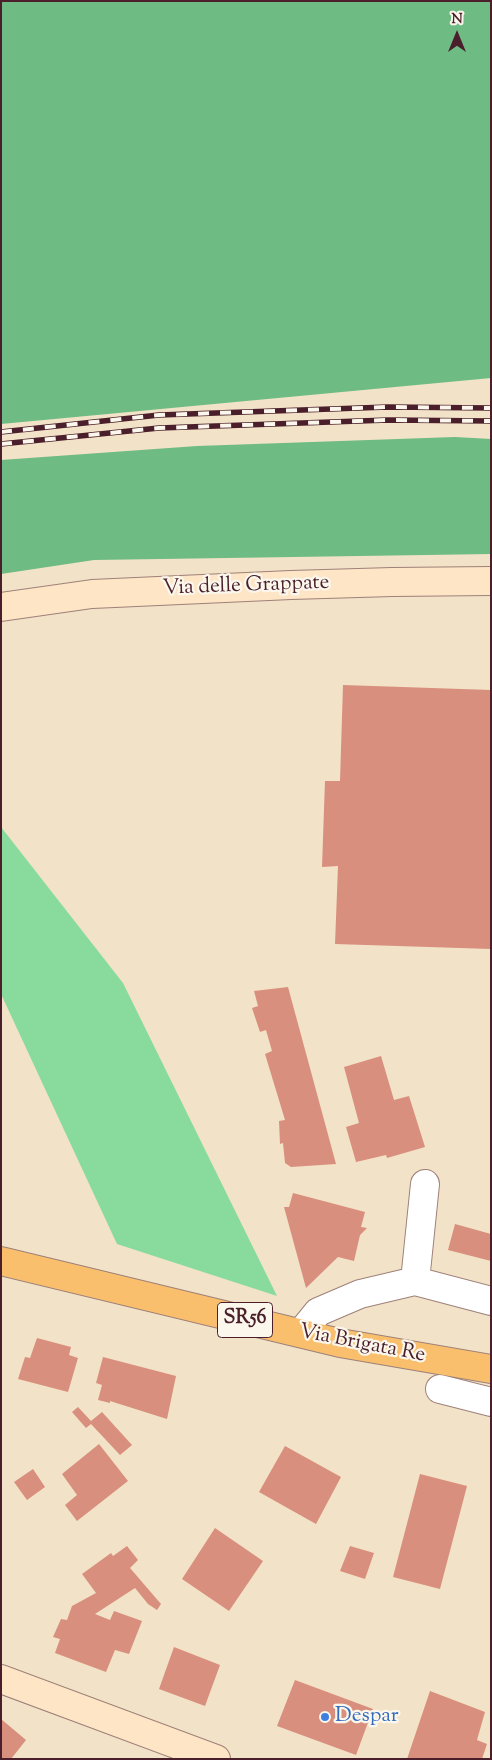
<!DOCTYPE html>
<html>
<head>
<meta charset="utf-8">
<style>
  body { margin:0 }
  #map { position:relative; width:492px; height:1760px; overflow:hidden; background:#f2e2c7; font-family:"Sorts Mill Goudy",serif }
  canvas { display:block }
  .frame { position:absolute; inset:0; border:2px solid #4a1f2b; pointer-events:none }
  .north { position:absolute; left:432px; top:10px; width:50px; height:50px; -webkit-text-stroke:4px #fbf7ec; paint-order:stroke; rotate:0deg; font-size:14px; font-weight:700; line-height:20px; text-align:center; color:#4a1f2b }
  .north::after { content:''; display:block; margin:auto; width:18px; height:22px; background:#4a1f2b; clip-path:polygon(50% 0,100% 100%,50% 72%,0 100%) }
</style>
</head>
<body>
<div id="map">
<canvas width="492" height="1760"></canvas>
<div class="frame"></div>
<div class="north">N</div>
</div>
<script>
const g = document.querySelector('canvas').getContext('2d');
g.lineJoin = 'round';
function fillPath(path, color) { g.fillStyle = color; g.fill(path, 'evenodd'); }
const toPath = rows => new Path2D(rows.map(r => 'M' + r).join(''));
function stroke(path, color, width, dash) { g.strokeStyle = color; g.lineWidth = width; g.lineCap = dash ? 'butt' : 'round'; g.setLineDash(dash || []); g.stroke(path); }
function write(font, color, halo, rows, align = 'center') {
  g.font = font + ' "Sorts Mill Goudy",serif'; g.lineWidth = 4.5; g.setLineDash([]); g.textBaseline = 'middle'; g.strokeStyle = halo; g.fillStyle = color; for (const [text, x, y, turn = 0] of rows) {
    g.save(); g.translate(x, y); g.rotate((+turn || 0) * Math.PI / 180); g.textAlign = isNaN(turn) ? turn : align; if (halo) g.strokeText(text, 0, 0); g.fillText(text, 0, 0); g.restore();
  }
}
fillPath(toPath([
  [1,827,123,983,277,1296,117,1244,1,994]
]), '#88db9d');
fillPath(toPath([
  [1,1,491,1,491,378,1,424],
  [455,437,491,439,491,554,94,560,1,574,1,460,197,446]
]), '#6ebb84');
fillPath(toPath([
  [343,685,491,690,491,949,335,944,338,866,322,867,325,781,340,781],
  [288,987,336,1164,291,1167,285,1163,283,1143,280,1144,279,1121,285,1120,265,1054,272,1051,266,1030,260,1032,252,1008,258,1006,254,991],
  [381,1056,394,1100,409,1096,425,1147,387,1158,386,1155,356,1162,346,1127,359,1123,344,1067],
  [293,1193,365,1212,361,1227,367,1228,360,1235,354,1261,338,1257,306,1288,284,1207,289,1207],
  [455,1224,491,1234,491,1261,448,1250],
  [37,1338,71,1347,69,1355,78,1358,68,1392,18,1379,25,1357,30,1358],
  [103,1357,176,1376,167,1419,110,1401,110,1403,98,1400,102,1385,96,1383],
  [78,1407,91,1421,102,1412,132,1445,120,1455,91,1424,86,1428,72,1412],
  [99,1444,128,1481,77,1521,65,1505,77,1495,62,1474],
  [285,1446,341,1477,316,1524,259,1492],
  [33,1469,45,1487,27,1500,14,1482],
  [420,1474,467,1486,440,1589,393,1577],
  [215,1528,263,1561,229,1611,182,1579],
  [127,1546,138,1560,130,1568,161,1604,157,1610,148,1604,135,1588,95,1614,110,1620,114,1611,142,1621,129,1654,115,1650,106,1672,55,1653,60,1639,53,1637,61,1619,67,1620,72,1606,96,1593,82,1574,111,1553,113,1556],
  [350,1546,374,1553,365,1579,340,1571],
  [174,1647,220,1665,205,1706,159,1689],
  [295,1680,373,1709,356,1755,277,1726],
  [430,1691,485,1712,477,1740,487,1744,482,1759,407,1759],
  [1,1719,26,1740,11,1759,1,1759]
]), '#d98f7d');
const street = toPath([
  [425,1184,415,1281,491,1301],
  [301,1333,318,1312,360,1294,415,1281],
  [440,1389,491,1402]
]);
const secondary = toPath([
  [1,607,92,594,291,585,392,582,491,581],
  [1,1679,216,1759]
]);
const primary = toPath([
  [1,1261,340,1343,491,1369]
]);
stroke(street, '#9e8079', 30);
stroke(secondary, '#9e8079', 30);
stroke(primary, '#9e8079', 30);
stroke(street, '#fff', 28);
stroke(secondary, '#fde5c5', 28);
stroke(primary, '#f9bf6d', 28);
const rail = toPath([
  [1,432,159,415,388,407,491,408],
  [1,444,159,428,388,420,491,421]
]);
stroke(rail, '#4a1f2b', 5.5);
stroke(rail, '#fbf7ec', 4, [11]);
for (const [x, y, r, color] of [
  [325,1717,5,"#3f7fe0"]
]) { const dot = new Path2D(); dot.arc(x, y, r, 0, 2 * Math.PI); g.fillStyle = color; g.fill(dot); stroke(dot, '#fbf7ec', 2); }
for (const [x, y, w] of [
  [245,1320,55]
]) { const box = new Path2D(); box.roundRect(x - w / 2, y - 17.5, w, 35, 4); g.fillStyle = '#fbf7ec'; g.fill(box); stroke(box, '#4a1f2b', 1); }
write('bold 20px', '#4a1f2b', null, [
  ["SR56",245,1320]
]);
write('21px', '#4a1f2b', '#fbf7ec', [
  ["Via delle Grappate",246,587,-2],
  ["Via Brigata Re",362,1345,11]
]);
write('21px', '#366cbe', '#fbf7ec', [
  ["Despar",335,1717]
], 'left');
</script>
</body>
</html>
